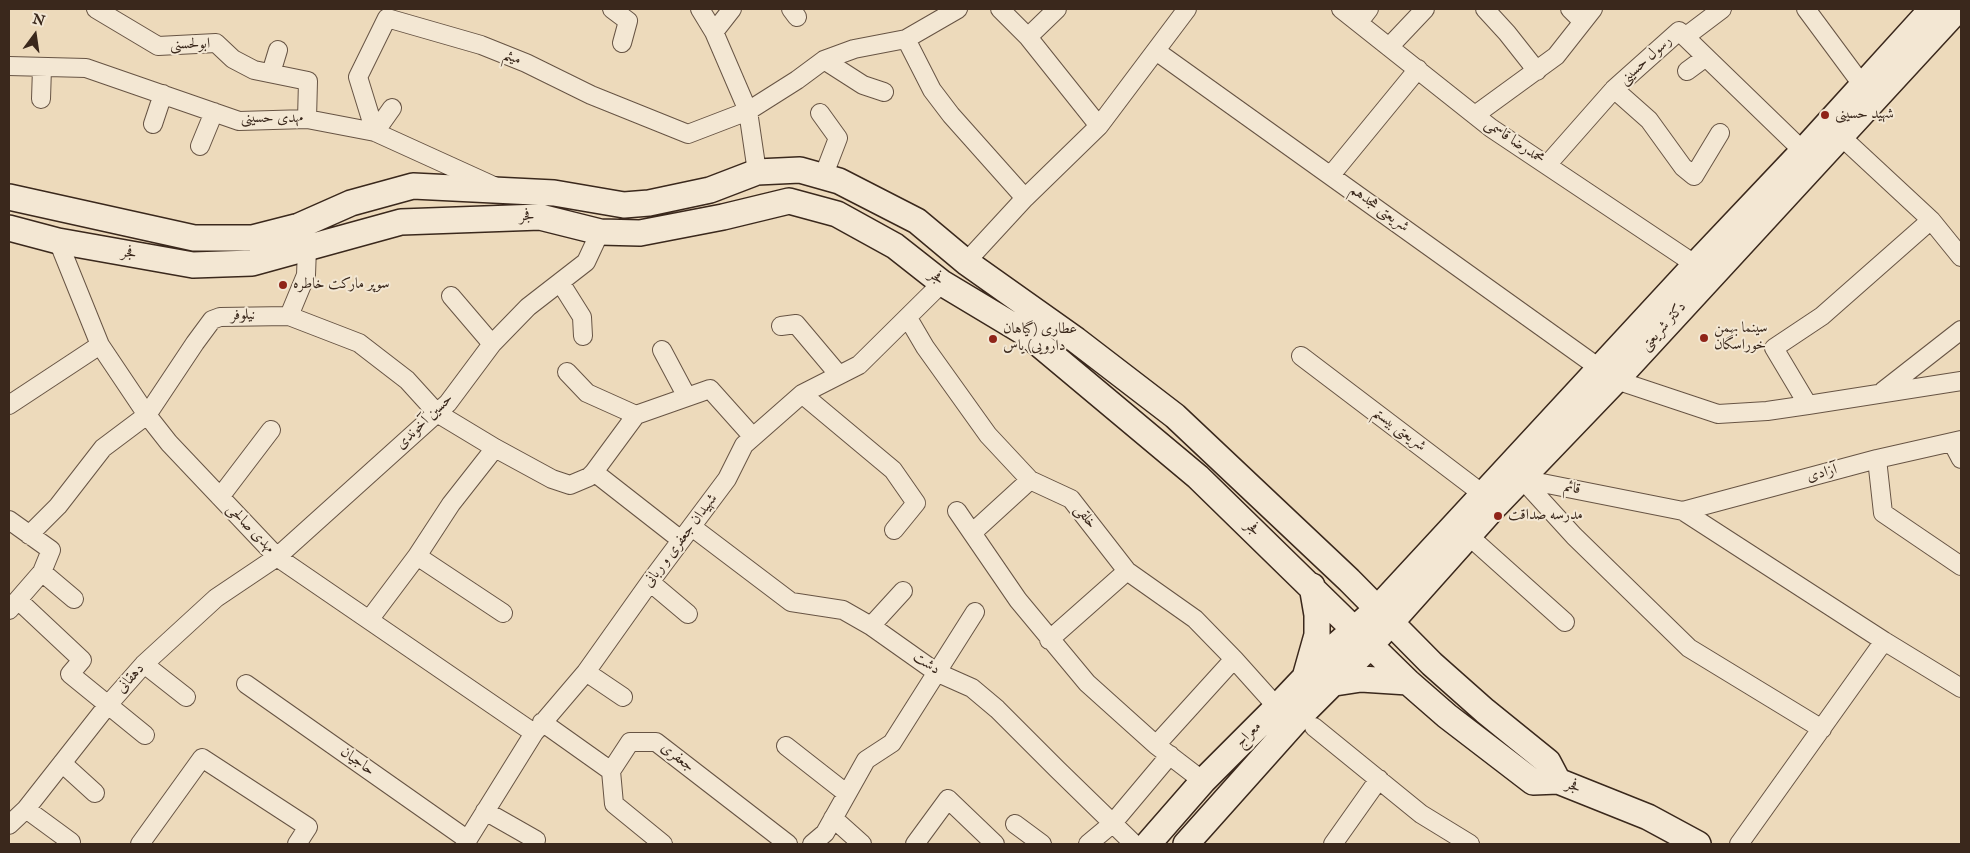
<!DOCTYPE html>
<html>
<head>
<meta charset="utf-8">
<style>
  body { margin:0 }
  #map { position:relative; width:1970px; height:853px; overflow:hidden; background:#eddabb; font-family:"IM FELL English",serif }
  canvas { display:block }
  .frame { position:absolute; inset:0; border:10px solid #3a281c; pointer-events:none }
  .north { position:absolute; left:10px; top:10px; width:50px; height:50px; -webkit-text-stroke:4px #f3e7d3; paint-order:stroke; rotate:14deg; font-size:14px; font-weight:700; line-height:20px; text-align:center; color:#3a281c }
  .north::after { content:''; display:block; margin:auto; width:18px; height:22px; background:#3a281c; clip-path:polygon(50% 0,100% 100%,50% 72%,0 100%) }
</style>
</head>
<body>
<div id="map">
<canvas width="1970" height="853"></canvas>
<div class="frame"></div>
<div class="north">N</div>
</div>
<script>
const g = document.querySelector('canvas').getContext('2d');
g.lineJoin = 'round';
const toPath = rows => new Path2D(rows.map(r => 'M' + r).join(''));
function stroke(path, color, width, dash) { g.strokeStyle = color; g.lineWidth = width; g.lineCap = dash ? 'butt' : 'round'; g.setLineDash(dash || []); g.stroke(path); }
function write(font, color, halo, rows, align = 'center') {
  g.font = font + ' "IM FELL English",Amiri,serif'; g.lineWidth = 4; g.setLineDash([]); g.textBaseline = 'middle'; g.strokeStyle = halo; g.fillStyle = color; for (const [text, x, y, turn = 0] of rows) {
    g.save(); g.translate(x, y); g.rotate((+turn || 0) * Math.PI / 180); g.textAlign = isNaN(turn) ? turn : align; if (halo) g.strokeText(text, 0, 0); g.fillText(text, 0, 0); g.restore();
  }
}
const street = toPath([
  [96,9,158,46,216,43,233,59,254,70,308,81,307,119],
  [612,9,628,21,622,43],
  [700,9,714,32,748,111,757,172],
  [791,9,797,17],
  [1000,9,1028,37,1099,126],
  [1341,9,1491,128,1705,271],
  [1485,9,1507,33,1537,71],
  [1570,9,1583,22],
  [1806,9,1869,94],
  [1359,22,1369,9],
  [714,32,732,9],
  [1028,37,1057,9],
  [1685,37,1722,9],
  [906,39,932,90,951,115,1025,198],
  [1389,47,1425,9],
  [1156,51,1616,380,1718,414,1767,411,1808,405],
  [824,60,863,85,884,92],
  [9,66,86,68,239,121,307,119,375,132,496,187],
  [1687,71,1706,57],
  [271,73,278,50],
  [1614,89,1649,120,1683,167,1694,176,1720,133],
  [41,99,42,68],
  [820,113,838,138,823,177],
  [1475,115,1556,56,1593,9],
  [153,124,163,94],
  [1833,129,1931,220,1961,257],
  [375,132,358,77,387,18,481,45,526,63,591,95,688,134,748,111,797,80,824,60,854,49,906,39,958,9],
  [375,132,392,108],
  [200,146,214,112],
  [1547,165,1614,89,1679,31,1803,151,1813,158],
  [1331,175,1418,69],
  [1931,220,1822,316,1774,348,1808,405,1961,381],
  [58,241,100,345,147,415,169,443,277,557,534,733],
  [966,262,1025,198,1099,126,1187,9],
  [560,282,582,317,583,336],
  [451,296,492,344],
  [289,316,359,343,407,380,437,413,495,448,552,479,570,485,589,477,594,472,636,415,710,389,753,437],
  [908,318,925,347,988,435,1030,480,1071,499,1127,571,1195,619,1234,659,1277,707],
  [781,326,796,324,839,375],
  [662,350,687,397],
  [1301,356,1492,501],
  [567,372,587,393,636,415],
  [1883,391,1961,330],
  [802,394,893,470,916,503,894,530],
  [9,405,100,345],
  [1952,442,1961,459],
  [1877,459,1883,513,1961,566],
  [594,472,681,540],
  [220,497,271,430],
  [957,511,1018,600,1087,683,1156,745,1203,781],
  [1683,511,1877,459,1961,440],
  [9,520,51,550,42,572,9,610],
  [692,527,791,602,843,610,871,626,936,672,972,688,997,709,1057,769,1134,844],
  [1461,529,1565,622],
  [972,533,1030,480],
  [29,535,58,506,103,448,147,415,195,343,212,320,220,317,289,316,306,275,307,248],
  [417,556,503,613],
  [42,572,74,599],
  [650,582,688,614],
  [18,600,82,660,70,674,145,735],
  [369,620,417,556,451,504,495,448],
  [871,626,903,591],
  [1049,640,1127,571],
  [144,664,186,697],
  [586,672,623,697],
  [246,684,468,840],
  [542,722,611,771,630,742,656,742,788,844],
  [1314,727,1421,814,1470,844],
  [1822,729,1689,648,1574,536,1522,479,1683,511,1884,641,1961,688],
  [1156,745,1234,659],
  [786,746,846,793],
  [62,763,95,793],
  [611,771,614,804,663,844],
  [26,809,71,842],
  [485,811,536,840],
  [833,818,862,844],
  [1015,824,1042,844],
  [9,825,26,809,107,706,144,664,216,598,277,557,448,403,492,344,528,307,586,262,600,232],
  [140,844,202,758,308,827,297,844],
  [465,844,534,733,586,672,650,582,727,479,744,445,802,394,859,365,942,283],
  [812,844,825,833,866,760,892,743,975,612],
  [915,844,948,799,995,844],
  [1088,844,1112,824,1170,755],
  [1333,844,1379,779],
  [1739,844,1884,641]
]);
const secondary = toPath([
  [9,197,194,238,252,238,299,226,351,203,413,186,554,193,624,205,649,203,710,190,757,172,800,170,839,181,917,221,966,262,1076,340,1175,416,1349,580,1432,664,1485,711,1548,762,1558,781],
  [9,228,58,241,193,265,252,263,401,222,540,217,600,232,640,233,723,217,789,201,837,214,895,246,942,283,1027,334,1198,477,1408,682,1447,716,1533,782,1558,781,1648,817,1698,844],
  [1306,674,1317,635,1317,615,1312,586],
  [1335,683,1361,679,1408,682],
  [1148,844,1203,781,1277,707,1331,650,1377,609,1696,264,1803,151,1932,9],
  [1186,844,1303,713,1370,646,1496,505,1616,380,1958,9]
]);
stroke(street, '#675444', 20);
stroke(secondary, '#3a281c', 28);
stroke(street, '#f3e7d3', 18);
stroke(secondary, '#f3e7d3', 25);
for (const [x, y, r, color] of [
  [1825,115,5,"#8f2418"],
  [283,285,5,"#8f2418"],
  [1704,338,5,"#8f2418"],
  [993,339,5,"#8f2418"],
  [1498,516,5,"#8f2418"]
]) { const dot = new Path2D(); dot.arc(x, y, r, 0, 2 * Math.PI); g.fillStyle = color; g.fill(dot); stroke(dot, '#f3e7d3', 2); }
write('15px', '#3a281c', '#f3e7d3', [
  ["ابولحسنی",190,45,-1],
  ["میثم",512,58,23],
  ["رسول حسینی",1646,61,-42],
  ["مهدی حسینی",272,119],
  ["محمدرضا قاسمی",1514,142,34],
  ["شریعتی هجدهم",1379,209,36],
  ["فجر",527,217,-1],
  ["فجر",129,254,10],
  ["فجر",936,278,37],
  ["نیلوفر",243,316,-1],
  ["دکتر شریعتی",1664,327,-48],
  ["حسین آخوندی",425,422,-44],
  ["شریعتی بیستم",1399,430,37],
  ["آزادی",1822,474,-15],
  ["قائم",1572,489,11],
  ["خلقی",1085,517,52],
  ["مهدی صالحی",250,529,46],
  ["فجر",1252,529,44],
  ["شهیدان جعفری و ربانی",681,541,-53],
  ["دشت",926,664,33],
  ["دهقانی",131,679,-48],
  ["معراج",1249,735,-45],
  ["جعفری",677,758,38],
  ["حاجیان",357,762,35],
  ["فجر",1573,787,22]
]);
write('15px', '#3a281c', '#f3e7d3', [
  ["شهید حسینی",1835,115],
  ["سوپر مارکت خاطره",293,285],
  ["سینما بهمن",1714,329],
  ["خوراسگان",1714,346],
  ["عطاری (گیاهان",1003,330],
  ["دارویی) یاس",1003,347],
  ["مدرسه صداقت",1508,516]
], 'left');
</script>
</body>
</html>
